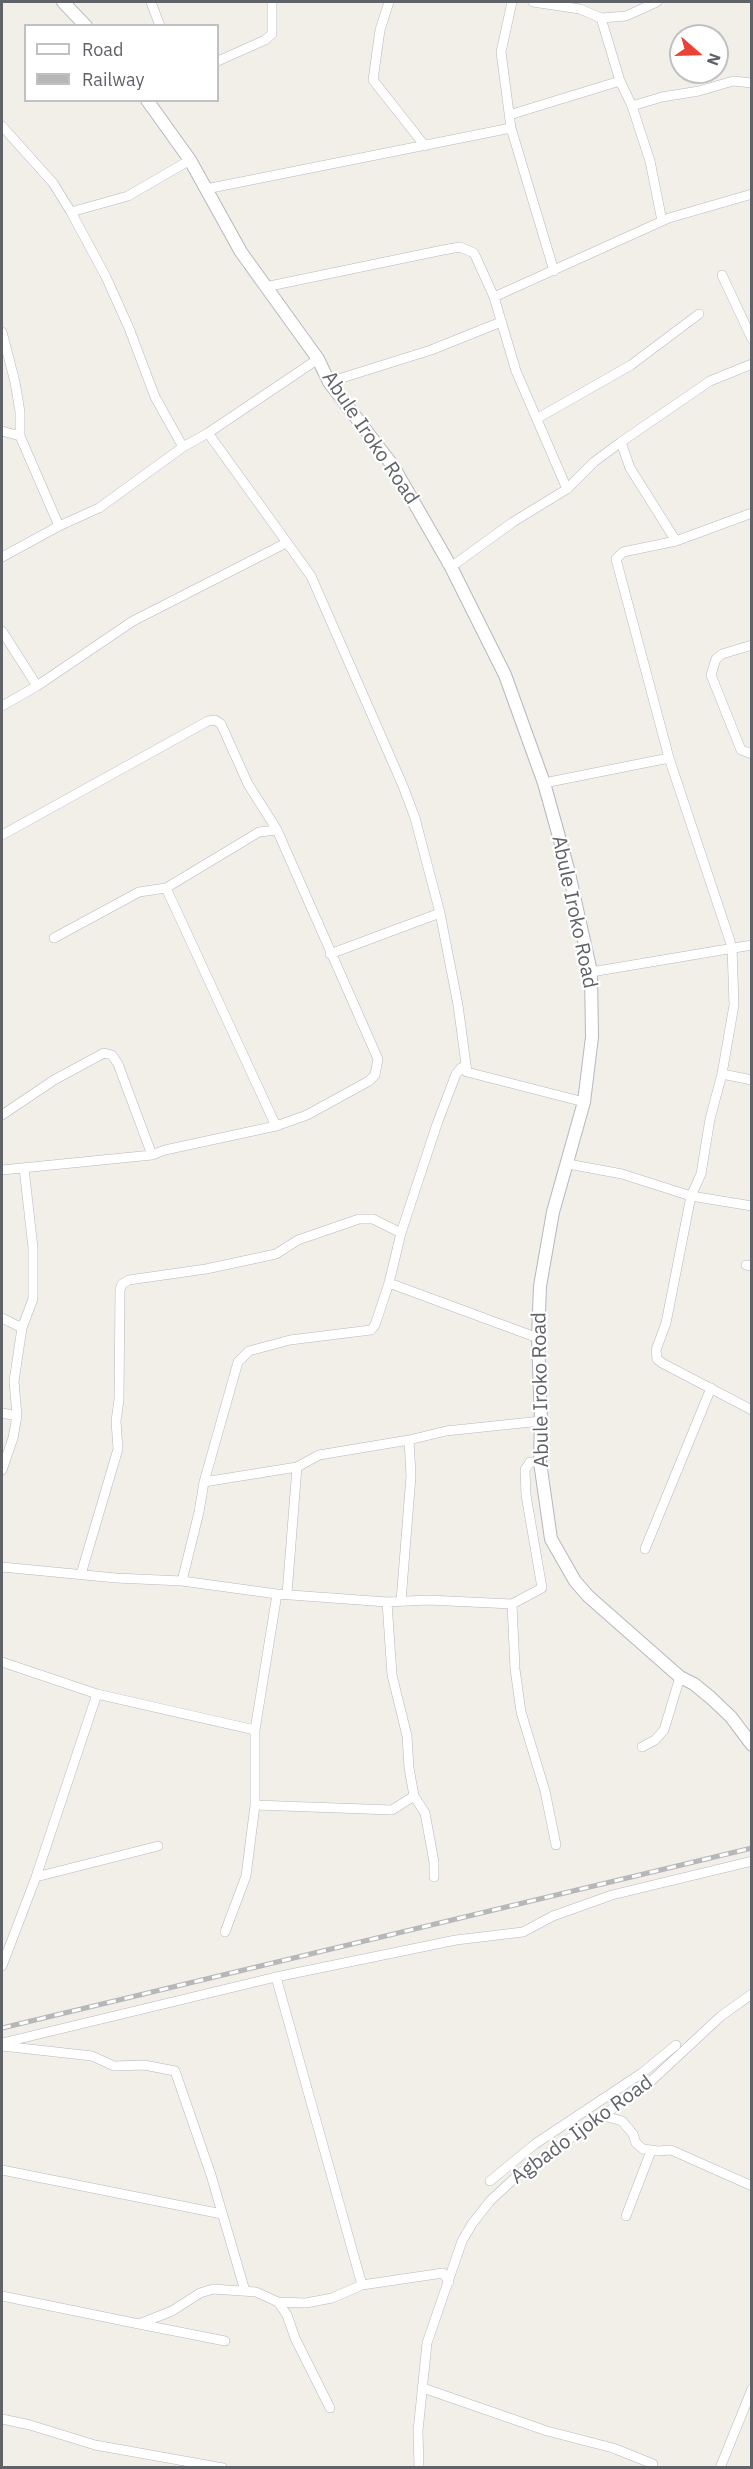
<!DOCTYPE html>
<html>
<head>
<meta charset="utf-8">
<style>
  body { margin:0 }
  #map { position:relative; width:753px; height:2469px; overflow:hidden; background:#f1efe8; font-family:"IBM Plex Sans",sans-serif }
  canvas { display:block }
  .frame { position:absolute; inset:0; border:3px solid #5f6368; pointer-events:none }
  .legend { position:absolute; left:24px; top:24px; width:195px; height:78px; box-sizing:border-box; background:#fff; border:2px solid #bfc1c3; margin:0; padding:8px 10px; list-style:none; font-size:18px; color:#5f6368 }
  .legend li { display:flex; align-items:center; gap:12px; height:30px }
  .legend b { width:30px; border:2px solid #bfc1c3 }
  .north { position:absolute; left:669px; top:24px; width:60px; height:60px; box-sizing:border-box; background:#fff; border:2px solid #bfc1c3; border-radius:50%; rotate:110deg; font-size:16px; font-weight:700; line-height:24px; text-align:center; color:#5f6368 }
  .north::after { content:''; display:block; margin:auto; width:21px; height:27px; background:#ea4335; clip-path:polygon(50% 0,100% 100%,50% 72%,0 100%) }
</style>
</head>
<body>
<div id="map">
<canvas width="753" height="2469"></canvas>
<div class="frame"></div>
<ul class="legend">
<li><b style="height:8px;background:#fff"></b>Road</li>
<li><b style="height:8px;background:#b6b7b8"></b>Railway</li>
</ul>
<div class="north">N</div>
</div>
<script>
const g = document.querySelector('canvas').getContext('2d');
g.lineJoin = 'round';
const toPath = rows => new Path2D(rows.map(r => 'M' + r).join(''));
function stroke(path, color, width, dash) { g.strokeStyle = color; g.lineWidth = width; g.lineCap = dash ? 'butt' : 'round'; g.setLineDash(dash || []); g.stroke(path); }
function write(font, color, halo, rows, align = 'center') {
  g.font = font + ' "IBM Plex Sans",sans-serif'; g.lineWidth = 4.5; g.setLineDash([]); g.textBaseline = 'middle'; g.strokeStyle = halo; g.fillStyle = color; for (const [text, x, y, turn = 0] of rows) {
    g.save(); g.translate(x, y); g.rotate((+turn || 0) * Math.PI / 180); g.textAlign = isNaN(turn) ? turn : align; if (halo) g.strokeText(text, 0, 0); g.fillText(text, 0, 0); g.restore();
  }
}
const minor = toPath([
  [151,2,160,26],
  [389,2,380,30,373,80,425,146],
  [512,2,501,52,511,128,554,271],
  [533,2,580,9,601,18,626,16,657,2],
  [601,18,620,81,632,106,650,161,662,221],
  [218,61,265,40,272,34,272,2],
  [632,106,662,97,699,91,733,81,752,83],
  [509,115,620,81],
  [2,126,53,183,71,212,106,277,129,328,155,397,183,447],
  [206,189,511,128],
  [71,212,128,196,190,160],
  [722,275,752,339],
  [265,287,443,250,460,247,474,253,494,297,516,371,567,489],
  [494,297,669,218,752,194],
  [2,332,15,382,20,412,20,436,59,526],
  [329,382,431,350,501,322],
  [538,418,631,365,699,314],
  [2,431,20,436],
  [621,442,630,468,676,541],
  [752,513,676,541,623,552,616,559,669,758,732,947,734,1005,722,1074,710,1119,701,1174,691,1196,666,1323,656,1350,657,1359,662,1363,752,1410],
  [2,557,59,526,99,508,183,447,208,433,318,359],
  [451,567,513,522,567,489,594,462,621,442,710,381,752,364],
  [2,631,37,686],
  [752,645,722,654,716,659,711,675,741,750,752,754],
  [2,706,37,686,133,621,286,543],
  [544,783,669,758],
  [2,835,208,721,215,720,221,724,248,784,277,830,378,1059,375,1075,369,1081,307,1115,276,1126,165,1150,152,1155,2,1170],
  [166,888,276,1126],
  [54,938,139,892,166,888,259,832,277,830],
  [330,954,440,913],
  [591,972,752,945],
  [467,1072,584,1102],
  [722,1074,752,1080],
  [2,1115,54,1080,104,1053,112,1055,118,1064,152,1155],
  [568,1164,622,1174,691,1196,752,1206],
  [746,1265,752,1266],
  [389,1283,538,1338],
  [2,1318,22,1328],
  [2,1413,17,1416],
  [2,1470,13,1438,17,1416,14,1381,22,1328,33,1299,33,1248,24,1168],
  [204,1482,297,1467,319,1455,409,1440,446,1431,541,1421],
  [645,1549,711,1388],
  [2,1567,116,1578,182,1581,277,1594,387,1602,428,1600,512,1604,542,1588,526,1495,525,1470,530,1462,540,1462],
  [81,1574,118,1449,116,1421,119,1400,120,1290,122,1284,129,1280,206,1269,276,1254,298,1240,359,1219,373,1219,401,1233],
  [182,1581,199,1512,204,1482,238,1362,249,1351,290,1340,371,1330,375,1325,389,1283,401,1233,437,1124,456,1074,461,1068,467,1072,458,1005,440,913,415,818,403,786,311,576,208,433],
  [287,1594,297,1467],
  [401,1601,411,1476,409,1440],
  [387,1602,392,1675,407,1736,409,1768,414,1796,425,1813,434,1862,434,1877],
  [512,1604,515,1669,521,1712,545,1791,556,1845],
  [2,1662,97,1694,255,1730],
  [642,1747,655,1740,664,1730,680,1677],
  [255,1805,392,1810,414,1796],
  [36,1877,158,1846],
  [225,1932,246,1876,255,1805,255,1730,277,1594],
  [2,1966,36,1877,97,1694],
  [276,1977,362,2285],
  [2,2043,276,1977,456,1940,523,1932,553,1916,612,1895,752,1861],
  [2,2046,92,2056,114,2066,144,2065,175,2071,211,2175,245,2291],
  [604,2116,622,2121,633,2134,636,2143,643,2149,658,2151,671,2150,752,2186],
  [2,2170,222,2214],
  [490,2181,535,2144,642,2073,676,2045],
  [626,2216,651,2151],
  [2,2296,139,2324,172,2311,200,2293,213,2289,256,2292,278,2302,306,2303,332,2298,362,2285,443,2273,449,2282],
  [278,2302,287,2315,295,2338,330,2408],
  [139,2324,225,2341],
  [423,2388,547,2431,613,2448,653,2464],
  [2,2419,30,2425,95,2445,223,2468],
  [419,2468,418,2431,427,2343,462,2241,472,2224,490,2201,519,2174,649,2083,721,2016,752,1994],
  [720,2468,752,2389]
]);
const tertiary = toPath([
  [63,2,86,26],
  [147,100,190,160,241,252,318,359,329,382,393,466,451,567,505,675,544,783,568,869,591,972,592,1037,584,1102,553,1212,540,1286,538,1338,541,1421,540,1462,551,1539,575,1581,588,1596,680,1677,694,1684,711,1698,731,1717,752,1745]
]);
stroke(minor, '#b5b8bc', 10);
stroke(tertiary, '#b5b8bc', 14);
stroke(minor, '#fff', 9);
stroke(tertiary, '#fff', 12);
const rail = toPath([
  [2,2028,752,1848]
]);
stroke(rail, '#b6b7b8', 5);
stroke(rail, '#fff', 3, [9]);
write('20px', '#5f6368', '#fff', [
  ["Abule Iroko Road",370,438,56],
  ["Abule Iroko Road",574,912,78],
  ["Abule Iroko Road",541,1390,-91],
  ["Agbado Ijoko Road",582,2130,-36]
]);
</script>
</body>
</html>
